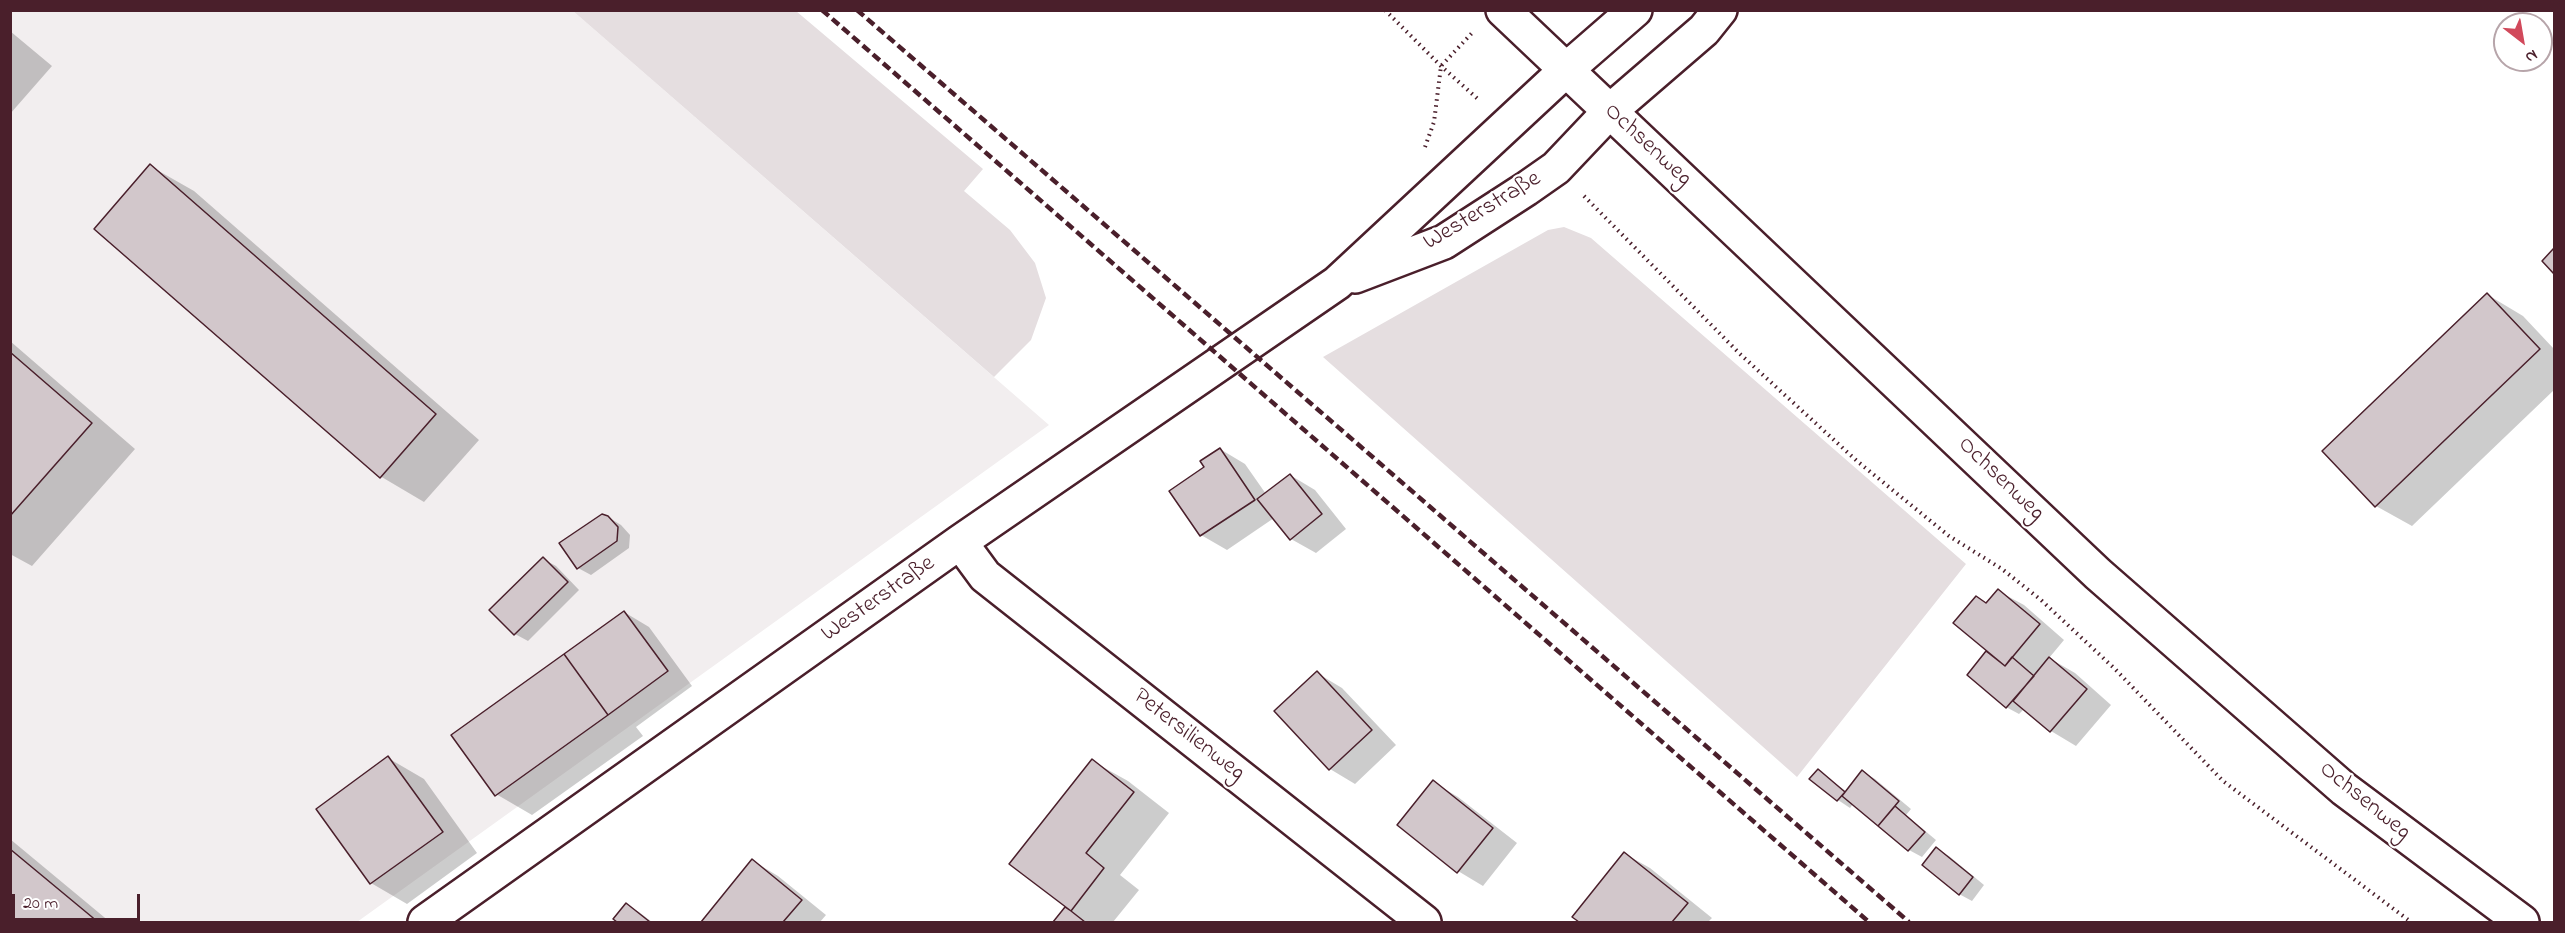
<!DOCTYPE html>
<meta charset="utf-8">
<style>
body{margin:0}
#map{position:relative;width:2565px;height:933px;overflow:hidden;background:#fff;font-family:"Indie Flower",sans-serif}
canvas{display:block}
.frame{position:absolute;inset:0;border:12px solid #4a1f2b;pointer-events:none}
.north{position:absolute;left:2493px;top:12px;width:60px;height:60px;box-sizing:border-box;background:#fff;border:2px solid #b7a5aa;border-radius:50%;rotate:149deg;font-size:16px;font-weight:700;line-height:24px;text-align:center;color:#4a1f2b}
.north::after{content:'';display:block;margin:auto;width:21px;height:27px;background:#d1495b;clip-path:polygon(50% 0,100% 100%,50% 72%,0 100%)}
.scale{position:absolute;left:12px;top:894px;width:128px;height:27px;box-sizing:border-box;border:3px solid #4a1f2b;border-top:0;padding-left:8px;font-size:18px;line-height:21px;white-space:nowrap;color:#4a1f2b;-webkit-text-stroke:4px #fff;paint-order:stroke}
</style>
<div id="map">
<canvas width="2565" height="933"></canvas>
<div class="frame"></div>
<div class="north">N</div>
<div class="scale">20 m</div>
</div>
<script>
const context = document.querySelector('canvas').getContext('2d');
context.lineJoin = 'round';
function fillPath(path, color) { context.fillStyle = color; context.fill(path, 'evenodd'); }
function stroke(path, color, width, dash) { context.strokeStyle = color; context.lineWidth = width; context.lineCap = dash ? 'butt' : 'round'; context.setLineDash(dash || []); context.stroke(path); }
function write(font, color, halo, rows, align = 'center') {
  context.font = font + ' "Indie Flower",sans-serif'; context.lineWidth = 4.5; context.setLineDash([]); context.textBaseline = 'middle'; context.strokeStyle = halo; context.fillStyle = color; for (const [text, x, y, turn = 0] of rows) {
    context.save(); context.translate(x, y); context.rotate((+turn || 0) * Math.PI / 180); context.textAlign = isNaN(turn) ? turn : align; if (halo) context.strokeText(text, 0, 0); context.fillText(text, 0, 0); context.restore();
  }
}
fillPath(new Path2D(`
 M10,11H573L1049,425L357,922H11Z`), '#f2eeef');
fillPath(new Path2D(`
 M573,11H796L983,169L964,191L1010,230L1035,263L1046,298L1031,340L994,377Z
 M1564,227L1591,238L1966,564L1797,777L1323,357L1548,230Z`), '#e5dee0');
fillPath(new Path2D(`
 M10,31L52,66L10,114Z
 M150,166L194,191L479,440L424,502L380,476Z
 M2488,295L2523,316L2554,349V390L2412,526L2376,506Z
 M10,341L135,449L32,566L10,554Z
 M1220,449L1245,464L1266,494L1290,475L1315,490L1346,529L1316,553L1291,539L1274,518L1227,550L1201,535L1171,491L1206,467Z
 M608,517L621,525L630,535L629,548L591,575L578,568Z
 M543,559L556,566L579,590L528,641L515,634Z
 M1998,591L2024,605L2064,640L2049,658L2075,673L2111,705L2076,746L2051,731L2024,709L2019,714L2006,707L1992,656L1987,604Z
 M624,612L649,627L692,686L636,727L643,736L532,815L496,794Z
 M1317,673L1342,688L1396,745L1355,784L1330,769L1276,711Z
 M388,758L424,779L477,853L407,904L371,883Z
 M1092,761L1128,781L1169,813L1120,875L1139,890L1113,922H1055L1068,907Z
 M1818,771L1847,792L1863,772L1875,779L1911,809L1906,815L1936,840L1922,857L1909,850L1853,804L1850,808L1838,800Z
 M1433,782L1458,797L1517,843L1483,886L1458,871Z
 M10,839L110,922H10Z
 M1937,849L1949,856L1984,885L1972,901L1959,894Z
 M1625,854L1650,868L1712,918L1708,922H1582L1574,917Z
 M753,861L778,876L826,915L820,922H703Z
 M627,905L639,912L652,922H619L615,919Z`), '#0003');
const building = new Path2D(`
 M150,164L436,414L380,478L94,229Z
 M2554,248V274L2542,261Z
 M2487,293L2540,349L2375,507L2322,451Z
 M10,352L92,423L10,516Z
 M1220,448L1255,500L1200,536L1169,491L1204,467L1200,461Z
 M1290,474L1322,514L1290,540L1257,499Z
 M602,514L608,516L618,527L617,541L577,569L559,543Z
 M543,557L568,582L514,635L489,610Z
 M1998,589L2040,624L2005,666L1953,623L1976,596L1986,603Z
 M624,611L668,671L608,715L564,654Z
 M1986,651L2005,666L2012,657L2034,676L2006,708L1967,675Z
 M564,654L608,715L495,796L451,735Z
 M2049,657L2087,689L2050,732L2013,701Z
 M1317,671L1372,730L1329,770L1274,711Z
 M388,756L443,832L370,884L316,809Z
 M1092,759L1134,792L1086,853L1104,868L1071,911L1009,864Z
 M1818,769L1845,792L1837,801L1809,779Z
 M1862,770L1899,801L1878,826L1842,796Z
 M1433,780L1493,828L1457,873L1397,825Z
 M1895,806L1925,832L1908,851L1878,826Z
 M1936,847L1973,877L1959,895L1922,865Z
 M10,849L98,922H10Z
 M1624,852L1688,903L1672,922H1579L1572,917Z
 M752,859L802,900L783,922H701Z
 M626,903L650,922H617L613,919Z
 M1065,907L1071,911L1085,922H1053Z`);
fillPath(building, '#d2c7cb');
stroke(building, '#4a1f2b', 1.5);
const street = new Path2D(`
 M1355,276L1444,242L1526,189L1556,168L1610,111
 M960,542L985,576L1424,922
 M425,922L960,542L1337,283L1566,70`);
const secondary = new Path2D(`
 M1503,10L2098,574L2344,789L2522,922
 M1566,70L1635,10
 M1610,111L1704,30L1720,10`);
stroke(street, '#4a1f2b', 38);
stroke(secondary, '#4a1f2b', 38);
stroke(new Path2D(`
 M1385,10L1441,66L1479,100
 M1425,147L1434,122L1441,66L1472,33
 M1584,196L1740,354L1857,461L1949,536L2002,569L2041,600L2115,669L2223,781L2411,922`), '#4a1f2b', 4, [1.5, 4.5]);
stroke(street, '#fff', 33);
stroke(secondary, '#fff', 33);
stroke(new Path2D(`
 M822,10L1869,922
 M857,10L1909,922`), '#4a1f2b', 4.5, [9, 4.5]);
write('24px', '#4a1f2b', '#fff', [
 ["Ochsenweg",1647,146,43],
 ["Westerstraße",1483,212,-31],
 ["Ochsenweg",2000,480,44],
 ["Westerstraße",879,600,-35],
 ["Petersilienweg",1188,736,38],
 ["Ochsenweg",2364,802,39]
]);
</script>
